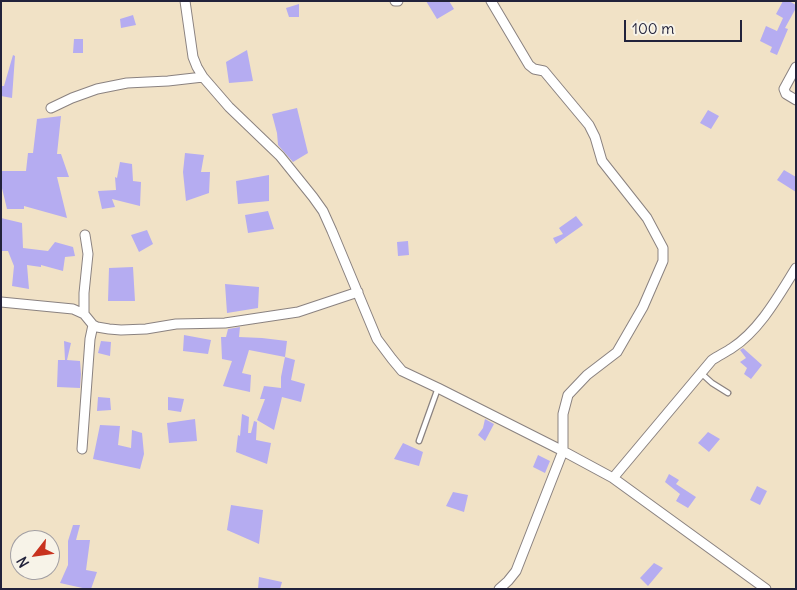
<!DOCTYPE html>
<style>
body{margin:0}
#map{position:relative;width:797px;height:590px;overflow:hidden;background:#f1e2c6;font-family:Delius,sans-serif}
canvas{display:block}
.frame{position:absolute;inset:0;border:2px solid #22223b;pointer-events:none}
.north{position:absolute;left:10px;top:530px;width:50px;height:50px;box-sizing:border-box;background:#f7f3e8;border:1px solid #a29fa3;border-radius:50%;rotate:240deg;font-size:14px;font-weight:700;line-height:20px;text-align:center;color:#22223b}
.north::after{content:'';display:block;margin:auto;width:18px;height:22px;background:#c8321e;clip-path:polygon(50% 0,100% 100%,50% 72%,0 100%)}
.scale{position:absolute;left:624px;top:20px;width:118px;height:22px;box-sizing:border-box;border:2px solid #22223b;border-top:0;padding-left:6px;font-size:15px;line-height:18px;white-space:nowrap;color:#22223b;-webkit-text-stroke:4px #f7f3e8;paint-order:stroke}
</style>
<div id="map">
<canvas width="797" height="590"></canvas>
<div class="frame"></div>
<div class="north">N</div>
<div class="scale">100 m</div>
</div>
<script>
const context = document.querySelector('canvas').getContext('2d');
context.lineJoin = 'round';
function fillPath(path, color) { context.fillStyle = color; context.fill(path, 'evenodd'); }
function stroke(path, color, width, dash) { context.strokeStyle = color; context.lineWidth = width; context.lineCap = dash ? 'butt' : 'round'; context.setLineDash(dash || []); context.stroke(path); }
fillPath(new Path2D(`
 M426,1H449L454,9L437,19Z
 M783,1H789L796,5V8L785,28L788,29L777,55L770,52L772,47L760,41L766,26L777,31L783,18L776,14Z
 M299,4V17H289L286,8Z
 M133,15L136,25L121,28L120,19Z
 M74,39H83V53H73Z
 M247,50L253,81L229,83L226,62Z
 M13,55L15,56L12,98L1,96V86H4Z
 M297,108L308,153L293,162L278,145L277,133L272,114Z
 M708,110L719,116L711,129L700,123Z
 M61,116L57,154H61L69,177H57L67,218L24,206V209H7L1,184V171H26L28,153H33L37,119Z
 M185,153L204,155L201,172H210L209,193L186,201L183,172Z
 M120,162L132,164L133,181L141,182L140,206L112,199L115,207L102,209L98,191L116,190L115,177L117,178Z
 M784,170L796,177V192L777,180Z
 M269,175V201L238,204L236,181Z
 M268,211L274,229L248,233L245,215Z
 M576,216L583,225L556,244L553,238L563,234L559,228Z
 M1,218L22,223L23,248L48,251L55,242L73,247L75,256L65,257L63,271L41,265V267L27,265L29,289L12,286L14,266L8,251H1Z
 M147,230L153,244L139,252L131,235Z
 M408,241L409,255L398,256L397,242Z
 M133,267L135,301H108L109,268Z
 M225,284L259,287L258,308L227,313Z
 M240,327L239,337L262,338L287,341L285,357L249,350L242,373L251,375L250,392L223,386L232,361L222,359L221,337H226L228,329Z
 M184,335L211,340L208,354L183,351Z
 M64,341L71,343L67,360L80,361L81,374L80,388L57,387L58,360H65Z
 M101,341L111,342L110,356L98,353Z
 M743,348L762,365L751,379L744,374L747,368L740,362L746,358L740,350Z
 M285,357L295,360L291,380L305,384L301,402L282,397L274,430L257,420L265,399H260L264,386L281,388V377Z
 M98,397L110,398L111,410L97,411Z
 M168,397L184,399L181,412L168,410Z
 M242,414L249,417L248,433H251L254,421L257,422L256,440L271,443L267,464L236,452L238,435L240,436Z
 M195,419L197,441L169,443L167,423Z
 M485,419L494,424L485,441L478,435L483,428Z
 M100,425L120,426L118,445L131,448L132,430L142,433L144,454L140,469L93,459Z
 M708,432L720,439L709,452L698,443Z
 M403,443L423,452L419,466L394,459Z
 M538,455L550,461L545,473L533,467Z
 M669,474L679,480L676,484L696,497L688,508L676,501L680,494L665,482Z
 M757,486L767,491L760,505L750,500Z
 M453,492L468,495L464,512L446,506Z
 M231,505L263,510L259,544L227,530Z
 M73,525H80L76,540H90L86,570L97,572L91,589H87L60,583L68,565V541Z
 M654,563L663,568L648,586L640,578Z
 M259,577L282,582L280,589H258Z`), '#b5acf1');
const lane = new Path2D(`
 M701,373L712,383L728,393
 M419,441L438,388`);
const street = new Path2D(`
 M185,1L193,57L197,67L203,77L229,107L280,156L313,197L323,211L332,231L377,339L392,359L402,371L438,388L563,451L613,478L766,589
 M395,1H398
 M491,1L529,65L534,69L544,71L589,125L595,137L602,161L647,218L663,248V261L643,307L617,352L587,375L568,395L563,414V451L516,571L508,581L499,589
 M796,67L784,89L786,94L796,100
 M51,108L72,98L97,89L127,83L168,81L203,77
 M1,302L73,309L84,314L93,325L97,327L109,329L121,330L146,329L176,324L225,323L298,312L358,292
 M84,314V293L88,254L85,235
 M82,449L90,339L93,325
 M613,478L712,360C718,356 726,352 732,348C760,330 779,295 796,268`);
stroke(lane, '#8a8280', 7);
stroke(street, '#8a8280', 11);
stroke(lane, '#fff', 4.5);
stroke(street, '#fff', 9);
</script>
